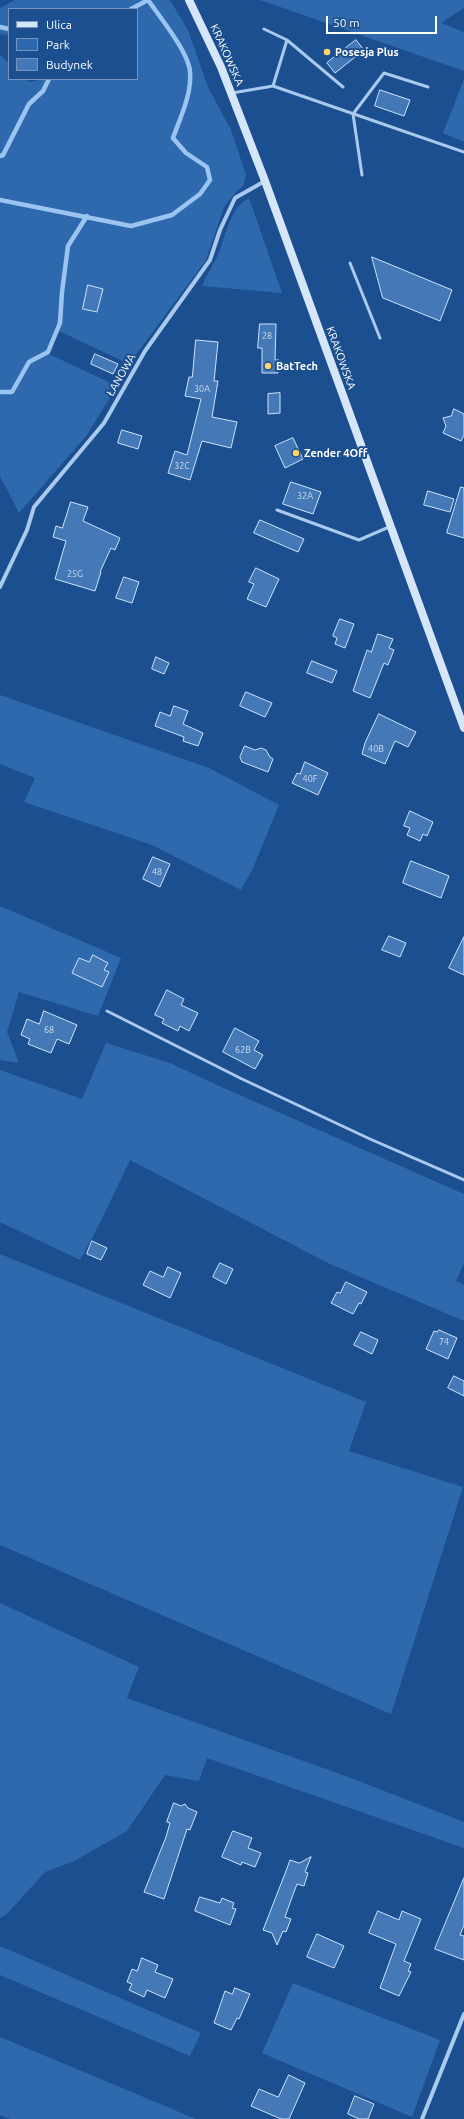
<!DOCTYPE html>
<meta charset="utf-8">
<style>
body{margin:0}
#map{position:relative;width:464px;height:2119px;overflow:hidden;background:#1b4f8f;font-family:Ubuntu,sans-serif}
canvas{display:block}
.legend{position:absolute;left:8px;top:8px;width:130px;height:72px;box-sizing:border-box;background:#1b4f8f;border:1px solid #7695bc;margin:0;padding:5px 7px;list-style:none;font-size:12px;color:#fff}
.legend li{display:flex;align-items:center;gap:8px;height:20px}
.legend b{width:20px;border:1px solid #7695bc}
.scale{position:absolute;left:326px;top:16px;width:111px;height:18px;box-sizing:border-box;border:2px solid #fff;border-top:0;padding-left:5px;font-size:12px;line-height:14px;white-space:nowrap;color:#fff;-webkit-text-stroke:3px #1b4f8f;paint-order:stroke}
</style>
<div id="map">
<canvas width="464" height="2119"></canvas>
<ul class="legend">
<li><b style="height:5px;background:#d6e6fa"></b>Ulica</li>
<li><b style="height:11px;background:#2e69ad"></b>Park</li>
<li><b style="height:11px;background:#4478b7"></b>Budynek</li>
</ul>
<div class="scale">50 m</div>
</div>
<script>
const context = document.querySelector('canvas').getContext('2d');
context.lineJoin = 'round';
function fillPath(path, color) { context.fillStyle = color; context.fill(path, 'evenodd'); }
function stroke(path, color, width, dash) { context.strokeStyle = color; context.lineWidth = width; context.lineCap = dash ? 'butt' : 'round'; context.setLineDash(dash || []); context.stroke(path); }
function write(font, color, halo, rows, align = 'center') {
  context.font = font + ' Ubuntu,sans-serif'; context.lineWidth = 4; context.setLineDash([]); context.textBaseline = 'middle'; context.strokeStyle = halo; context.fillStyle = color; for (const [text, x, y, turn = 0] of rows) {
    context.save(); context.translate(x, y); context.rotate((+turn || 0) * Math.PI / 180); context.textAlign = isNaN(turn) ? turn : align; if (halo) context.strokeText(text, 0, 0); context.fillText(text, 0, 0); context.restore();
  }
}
fillPath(new Path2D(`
 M15,0H170L188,30L208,87L231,130L246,175L243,186L235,193L224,207L206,260L129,364L59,331L49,354L117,386L87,435L19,513L0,476V55L9,63V79H25L29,82L44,79H137V9H9V35L0,34V8Z
 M260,0H464V8L441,23L464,32V71Z
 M464,79V142L443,133Z
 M249,198L282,293L202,286C207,275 213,265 218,255C226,236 229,208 249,198Z
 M0,695L209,768L279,805L253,868L241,890L152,845L24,802L35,778L0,764Z
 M0,906L121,958L98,1016L19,992L7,1032L19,1063L0,1060Z
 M106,1043L170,1063L217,1085L464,1194V1263L456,1281L464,1285V1321L330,1264L130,1160L100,1223L80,1260L0,1222V1070L82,1099Z
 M0,1254L366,1402L349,1451L463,1487L391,1714L0,1545Z
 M0,1603L139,1667L127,1698L351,1778L464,1822V1848L207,1758L199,1781L165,1775L127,1831L74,1861L45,1872L7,1914L0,1918Z
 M0,1946L201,2033L190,2056L0,1975Z
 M293,1983L440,2040L412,2117L262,2053Z
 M0,2037L196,2119H10L0,2115Z`), '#2e69ad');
stroke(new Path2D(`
 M131,9L148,0
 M0,27L9,29
 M0,156L3,155L29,104L43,91L49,79
 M0,200L131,226L172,215L200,194L210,180L207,167L186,153L173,138C180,118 192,94 190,72C189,53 160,17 148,0
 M0,392H12L29,362L48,352L60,323L62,292L68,246L87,216`), '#9cc4f0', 4.5);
const building = new Path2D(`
 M356,40L364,50L335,73L327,63Z
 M380,90L410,100L404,116L375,106Z
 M372,257L452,290L440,321L383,298Z
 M88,285L103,289L97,312L83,309Z
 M260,324H276L275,360H279L278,373H262V348H258Z
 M196,340L218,342L214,381H218L212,417L237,422L231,448L202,441L190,480L168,473L175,451L187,455L201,399L185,396L189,377H192Z
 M95,354L118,364L113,374L91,364Z
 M280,393V413L268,414V394Z
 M454,409L464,414V435L461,441L443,433L446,426L443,418L451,416Z
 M122,430L142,436L138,449L118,443Z
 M293,438L303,459L285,468L275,446Z
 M291,482L321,492L313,514L283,504Z
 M461,487L464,488V538L447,533Z
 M428,491L454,499L450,512L424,505Z
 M71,502L88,507L83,521L120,538L115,550L111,548L100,572H101L95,591L55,579L66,541L53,537L56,526L62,528Z
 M260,520L304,539L298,552L254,533Z
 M256,568L279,579L266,607L247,599L254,584L249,582Z
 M124,577L139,582L132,603L116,598Z
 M340,619L354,624L345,648L335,644L337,638L333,636Z
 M378,634L393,639L389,648L394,650L388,665L384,663L370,698L353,691L367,650L371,652Z
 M156,657L169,663L164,674L152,669Z
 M312,661L337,671L332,683L307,673Z
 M246,692L272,703L265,717L240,706Z
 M174,706L188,711L183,724L203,733L198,746L183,741L184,737L155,726L160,712L170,716Z
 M379,714L416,732L408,747L395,741L385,764L362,754L365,743Z
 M245,746L255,750L261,748L266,750L270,757L273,759L268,772L242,762L240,757Z
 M305,762L328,773L318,795L292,783L297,773L300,774Z
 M410,811L433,822L427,836L423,834L420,841L407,835L410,828L404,826Z
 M153,857L170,864L160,887L143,879Z
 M411,861L449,876L441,898L403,883Z
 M389,936L406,943L400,957L382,950Z
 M464,937V975L449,968Z
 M93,955L108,963L104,970L109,972L102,987L72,973L79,958L89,962Z
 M167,990L184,999L181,1005L198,1013L189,1031L180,1026L178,1031L162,1023L164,1019L155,1015Z
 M44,1011L77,1025L69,1044L57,1039L51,1053L28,1044L30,1039L21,1035L27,1019L39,1024Z
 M235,1028L259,1041L254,1050L263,1055L255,1069L223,1052Z
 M92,1241L107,1248L101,1260L87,1254Z
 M220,1263L233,1269L226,1284L213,1277Z
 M168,1267L181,1273L170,1298L143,1285L150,1271L163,1277Z
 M346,1282L367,1292L361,1304L359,1303L353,1314L331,1303L337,1292L340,1293Z
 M439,1330L457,1338L448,1359L426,1349L434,1331L437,1332Z
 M361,1332L378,1340L372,1354L354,1345Z
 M454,1376L464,1381V1396L448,1388Z
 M174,1803L181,1806L185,1804L188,1808L197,1812L190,1830L187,1829L164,1899L144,1892L166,1837L170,1823L167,1822Z
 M233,1831L252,1838L248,1848L261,1853L255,1867L242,1862L241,1865L222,1857Z
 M311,1857L305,1872L308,1873L304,1886L297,1884L291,1900L285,1917L291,1919L286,1932L283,1931L277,1945L272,1933L263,1930L286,1871L290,1860L299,1863Z
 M464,1878V1925L460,1935L464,1936V1960L435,1949Z
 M200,1897L220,1903L222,1898L234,1903L232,1908L236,1909L230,1925L195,1911Z
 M378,1911L399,1920L402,1911L421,1919L404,1961L411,1964L408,1971L411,1972L399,1996L380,1988L396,1944L369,1933Z
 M317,1934L344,1946L334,1968L307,1957Z
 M142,1958L158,1965L155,1972L173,1979L165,1998L147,1990L144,1997L129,1990L132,1984L127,1982L132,1969L137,1971Z
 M235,1988L250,1994L239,2019L237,2018L231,2030L214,2023L225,1991L232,1994Z
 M289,2075L305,2083L289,2119H281L251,2106L259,2089L278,2097Z
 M355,2096L374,2104L368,2119H359L348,2114Z`);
fillPath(building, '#4478b7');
stroke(building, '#cfe3fa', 1);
stroke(new Path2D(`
 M264,29L287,40L273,86
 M287,40L343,87
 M232,93L273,86L464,152
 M353,114L384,73L428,87
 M353,114L362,175
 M350,263L380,338
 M277,510L359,540L389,527
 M107,1011L242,1079L370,1139L464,1180`), '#a9c9ee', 3);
stroke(new Path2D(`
 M0,587L27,530L34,507L104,423L145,351L210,260L220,230L235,198L265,181
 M422,2119L464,2014`), '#a9c9ee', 4);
stroke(new Path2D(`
 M189,0L221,67L265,181L464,728`), '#d6e6fa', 8);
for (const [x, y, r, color] of [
 [327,52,4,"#ffd166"],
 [268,366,4,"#ffd166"],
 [296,453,4,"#ffd166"]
]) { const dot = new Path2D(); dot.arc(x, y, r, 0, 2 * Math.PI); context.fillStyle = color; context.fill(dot); stroke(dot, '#1b4f8f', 1.5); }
write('9px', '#d0dded', null, [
 ["28",267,336],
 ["30A",202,389],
 ["32C",182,466],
 ["32A",305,496],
 ["25G",75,574],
 ["40B",376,749],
 ["40F",310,779],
 ["48",157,872],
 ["68",49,1030],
 ["62B",243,1050],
 ["74",444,1342]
]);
write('bold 11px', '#fff', '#1b4f8f', [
 ["Posesja Plus",335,52],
 ["BatTech",276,366],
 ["Zender 4Off",304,453]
], 'left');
write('11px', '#fff', '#1b4f8f', [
 ["KRAKOWSKA",227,55,66],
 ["KRAKOWSKA",341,358,70],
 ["ŁANOWA",121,375,-60]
]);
</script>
